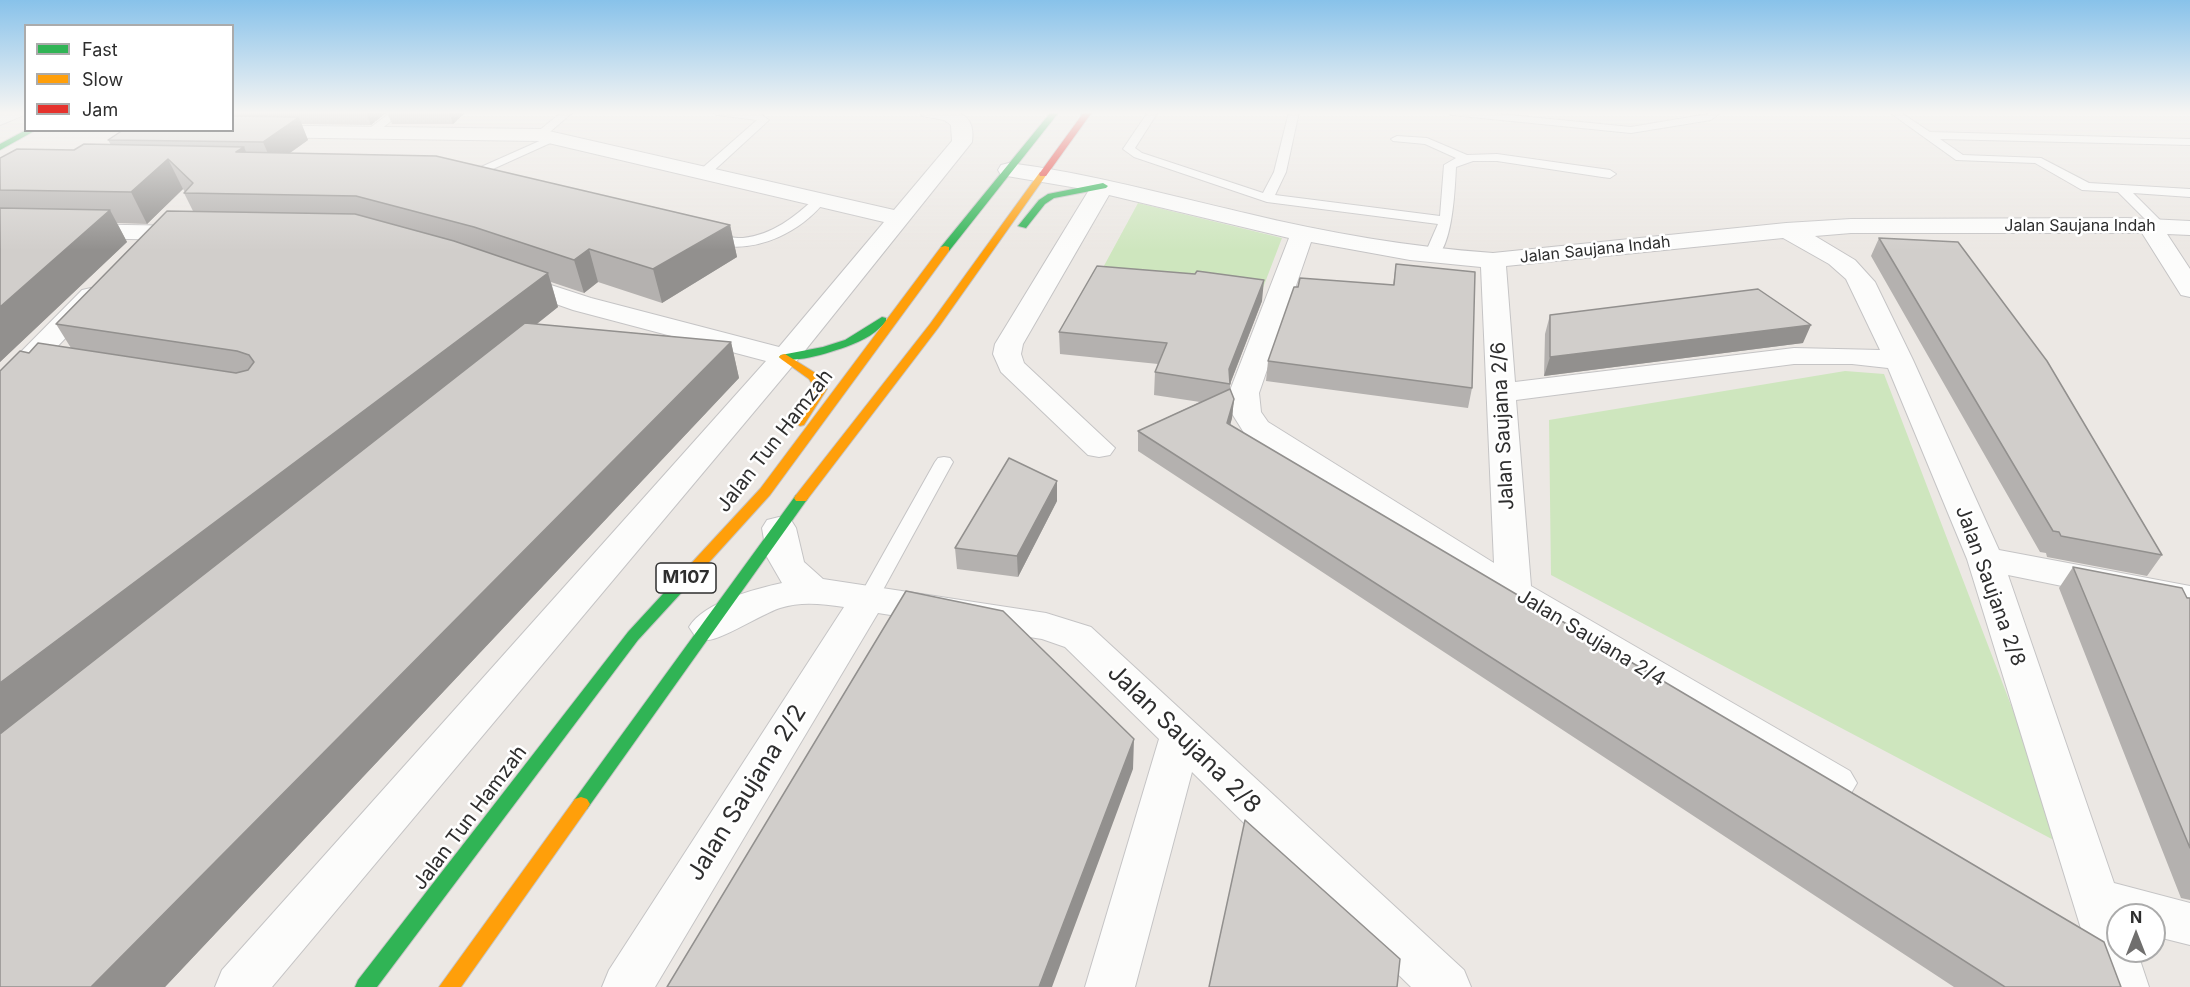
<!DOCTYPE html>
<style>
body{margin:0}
#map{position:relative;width:2190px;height:987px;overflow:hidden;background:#ece8e4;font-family:Inter,sans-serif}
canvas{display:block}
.legend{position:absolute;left:24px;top:24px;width:210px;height:108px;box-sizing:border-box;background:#fff;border:2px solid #ababab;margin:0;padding:8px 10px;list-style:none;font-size:18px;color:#2e2e2e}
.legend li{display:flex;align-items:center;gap:12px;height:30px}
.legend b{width:30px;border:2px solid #ababab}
.north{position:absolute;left:2106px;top:903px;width:60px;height:60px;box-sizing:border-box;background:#fff;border:2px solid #ababab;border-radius:50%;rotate:0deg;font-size:16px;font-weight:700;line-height:24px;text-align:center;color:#2e2e2e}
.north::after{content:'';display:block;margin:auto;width:21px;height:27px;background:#706f6e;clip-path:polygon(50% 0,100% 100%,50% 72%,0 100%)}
</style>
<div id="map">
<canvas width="2190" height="987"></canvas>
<ul class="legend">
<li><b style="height:8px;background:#30b455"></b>Fast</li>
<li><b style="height:8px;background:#ff9f0a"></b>Slow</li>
<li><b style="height:8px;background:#e5322d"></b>Jam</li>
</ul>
<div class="north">N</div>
</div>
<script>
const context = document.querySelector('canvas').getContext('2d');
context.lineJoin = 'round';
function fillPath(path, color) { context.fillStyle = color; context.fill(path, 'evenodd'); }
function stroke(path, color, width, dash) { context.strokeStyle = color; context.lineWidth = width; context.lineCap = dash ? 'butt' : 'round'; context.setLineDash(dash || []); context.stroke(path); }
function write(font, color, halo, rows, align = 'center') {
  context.font = font + ' Inter,sans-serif'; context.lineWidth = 5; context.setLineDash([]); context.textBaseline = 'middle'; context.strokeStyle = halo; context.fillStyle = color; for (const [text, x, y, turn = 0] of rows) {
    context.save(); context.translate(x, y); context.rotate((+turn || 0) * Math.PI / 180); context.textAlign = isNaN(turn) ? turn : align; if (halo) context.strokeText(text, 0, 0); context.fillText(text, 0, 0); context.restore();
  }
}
fillPath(new Path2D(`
 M1138,203L1282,238L1261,293L1099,275Z
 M1845,371L1884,374L2065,846L1551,575L1549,420Z`), '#cee6be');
const lane = new Path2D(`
 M391,112H402L374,135H366V131Z
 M562,112H573L544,137H536V133Z
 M712,112L759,113L769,120L708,176L704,177L698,173L700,170L757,120L717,115Z
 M1148,112H1158L1135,148L1142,153L1263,193L1274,172L1289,112H1299L1286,172L1275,195L1440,216L1444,165L1456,158L1425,144L1393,141L1391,139L1397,136L1427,138L1467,155L1497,154L1610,170L1616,174L1610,178L1602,177L1497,161H1473L1456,167C1455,186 1453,255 1431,260L1424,256L1438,224L1267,202L1134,157L1123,149Z
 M1446,112H1479L1631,127L1708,114L1710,112H1721L1711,120L1631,133L1451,115Z
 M1889,112H1900L1930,132L2190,139V145L1940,139L1963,155L2041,158L2089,183L2190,189V197L2133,193L2166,226L2160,230L2155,229L2118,192L2082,190L2035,163L1956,160Z
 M553,135L559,138L557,140L473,178H465L463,175Z
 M820,196L826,200C802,231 759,253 719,245C713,244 707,243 702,239C710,231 731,239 743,238C772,235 795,217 816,197Z
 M944,457L950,458L953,462L878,599L875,604L868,606L861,604L858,599L935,462L938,458Z`);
const street = new Path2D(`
 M0,112H25L22,116L0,125Z
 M919,112H957C971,117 974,128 972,142L795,363L272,987H215L222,970L766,361L573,310L502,285L498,280L502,275L511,272L520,275L591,298L779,347L884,222L540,141L179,136L172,134L169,130H232V125L540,129L894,210L952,141L951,125L944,120L922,116Z
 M1009,163C1089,173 1167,195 1245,213C1327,233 1409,247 1493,253L1786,223L1851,219L2127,218L2190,221V235L2167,234L2190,269V297L2181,295L2142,233H1851L1815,236L1855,260L1875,282L1913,360L1999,550L2190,586V612L2008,575L2114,883L2190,903V945L2154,936V915H2118V951H2137L2149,987H2099L1967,559L1888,368L1852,364H1794L1516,400L1531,586L1850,771L1857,783L1850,795L1835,800L1820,795L1500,601L1246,436L1231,412L1229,393L1289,238L1109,195L1023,344L1021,354L1024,363L1115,448L1110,455L1099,457L1088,455L1001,372L993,354L995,344L1089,190L1001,175L998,170L1001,165ZM1783,238L1829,264L1846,279L1880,350L1794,348L1515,382L1506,266ZM1311,242L1410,260L1481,267L1494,563L1268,422L1261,412L1259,393Z
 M0,223L190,226L198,228L202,233L198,238L190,240L0,237Z
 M91,288L100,290L104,296L100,302L10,396L0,399V373L82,290Z
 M779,517L791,520L796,528L804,562L823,579L1046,613L1091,627L1464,970L1471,987H1411L1192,772L1135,987H1085L1159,739L1065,647L1042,639L878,613L655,987H602L609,970L844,607C822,604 802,601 780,608C762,614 721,640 708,640C704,640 698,637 695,636L689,627C704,602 755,589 782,583L767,557L762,528L767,520Z`);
const fast = new Path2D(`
 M1051,112H1059L949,251H941V247Z
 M26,130H36L0,150V144Z
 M1103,183L1108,186L1106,188L1054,198L1045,204L1026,228L1018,226L1039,200L1048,194Z
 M882,317L886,318V322C879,329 872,335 864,339C850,347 791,367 779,357L781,355L823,347L845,340Z
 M801,494L808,498L806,501L587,809L581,811L575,809L572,804L575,799L796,495Z
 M678,582L683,583L685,587L683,591L638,640L377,987H355L358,980L628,632L673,583Z`);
const slow = new Path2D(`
 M1040,172L1047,174L938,328L806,501H796L794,498L796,495L930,324Z
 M945,246L949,247V251L770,495L683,591H673L671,587L673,583L760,489L941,247Z
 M785,354L817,374L827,389L804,425L800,426L794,422L815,389L809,379L781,359L779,357L781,355Z
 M581,797L587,799L590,804L587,809L461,987H439L575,799Z`);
const jam = new Path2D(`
 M1084,112H1092L1046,176H1040L1039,174Z`);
stroke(lane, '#c5c4c5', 2);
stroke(street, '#c5c4c5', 2);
stroke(fast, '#c5c4c5', 2);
stroke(slow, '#c5c4c5', 2);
stroke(jam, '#c5c4c5', 2);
fillPath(lane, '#fcfcfb');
fillPath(street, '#fcfcfb');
fillPath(fast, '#30b455');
fillPath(slow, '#ff9f0a');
fillPath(jam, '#e5322d');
fillPath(new Path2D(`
 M232,112H466L453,124H392L387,112L371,125L301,124L308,140L290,153L730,225L737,257L662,303L598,282L584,293L551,282L558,307L537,324L731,342L739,378L165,987L29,353L71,348L56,324L193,211L184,193L185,192L183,189L147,224L117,223L127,242L0,362V158L74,150L111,145L108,140L232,130Z
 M1879,238L2162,555L2147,576L2047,557L2046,553L2040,552L1871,256Z
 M1396,264L1472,388L1468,408L1266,381L1268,361L1298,287L1393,285Z
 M1262,301L1230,384V389L1234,399L1232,418L1230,426L2121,987H1954L1138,451V431L1200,402L1154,395L1155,372L1158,364L1060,354L1059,332Z
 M1550,315L1803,343L1544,376L1545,334Z
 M1057,501L1018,577L957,569L955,548Z
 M2073,567L2190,598V900L2181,898L2059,588Z`), '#b4b1af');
fillPath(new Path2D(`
 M366,112H387L371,125Z
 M449,112H466L453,124Z
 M299,117L308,140L273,165L263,142Z
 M244,147L257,177L236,152Z
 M168,159L183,189L147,224L131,192Z
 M110,210L127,242L0,362V307Z
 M730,225L737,257L662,303L653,269Z
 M589,249L598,282L584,293L574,260Z
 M548,273L558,307L0,748V683Z
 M1264,280L1262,301L1230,384L1229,369Z
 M1811,325L1803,343L1544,376L1550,357Z
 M731,342L739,378L165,987H91Z
 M1234,399L1232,418L1225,443L1227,423Z
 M1057,481V501L1018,577L1017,556Z
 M1134,739L1133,769L1052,987H1039Z`), '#92908e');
const building = new Path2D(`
 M232,116L299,117L263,142L108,140L123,130H232Z
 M84,144L244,147L236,152L436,156L730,225L653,269L589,249L574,260L474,227L356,196L184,193L193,183L168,159L131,192L0,190V158L17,149L74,150Z
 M0,208L110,210L0,307Z
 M167,211L355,214L454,241L548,273L0,683V371L20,351L29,353L38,343L236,373L248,370L254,362L249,355L237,351L56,324Z
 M1879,238L1958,242L2047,361L2162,555L2061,536L2059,532L2053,531Z
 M1396,264L1475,272L1472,388L1268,361L1294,287H1298L1300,278L1394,285Z
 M1097,266L1195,274L1197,271L1264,280L1229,369L1230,384L1155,372L1167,343L1059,332Z
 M1758,289L1811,325L1550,357V315Z
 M525,323L731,342L91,987H0V734Z
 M1230,389L1234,399L1227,423L2104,942L2121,987H2005L1138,431Z
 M1009,458L1057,481L1017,556L955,548Z
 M2073,567L2182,588L2187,598H2190V848Z
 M906,591L1003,611L1134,739L1039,987H667Z
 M1245,820L1400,959L1397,987H1209Z`);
fillPath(building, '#d1cecb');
stroke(building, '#92908e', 1.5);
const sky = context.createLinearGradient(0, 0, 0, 250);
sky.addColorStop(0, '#88c2ea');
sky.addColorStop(0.45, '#f6f5f3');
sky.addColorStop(1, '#f6f5f300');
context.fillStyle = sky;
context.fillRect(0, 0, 2190, 250);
write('16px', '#2e2e2e', '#fff', [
 ["Jalan Saujana Indah",2080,226],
 ["Jalan Saujana Indah",1595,250,-6]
]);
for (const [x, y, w] of [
 [686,578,60]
]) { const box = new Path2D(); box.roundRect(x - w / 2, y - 15, w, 30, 4.5); context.fillStyle = '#fff'; context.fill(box); stroke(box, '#2e2e2e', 1.5); }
write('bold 18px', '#2e2e2e', null, [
 ["M107",686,578]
]);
write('20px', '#2e2e2e', '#fff', [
 ["Jalan Saujana 2/6",1503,426,-93],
 ["Jalan Tun Hamzah",775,441,-52],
 ["Jalan Saujana 2/8",1990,586,70],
 ["Jalan Saujana 2/4",1591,638,31],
 ["Jalan Tun Hamzah",470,818,-53]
]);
write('24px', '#2e2e2e', '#fff', [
 ["Jalan Saujana 2/8",1184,739,44],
 ["Jalan Saujana 2/2",747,793,-58]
]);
</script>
